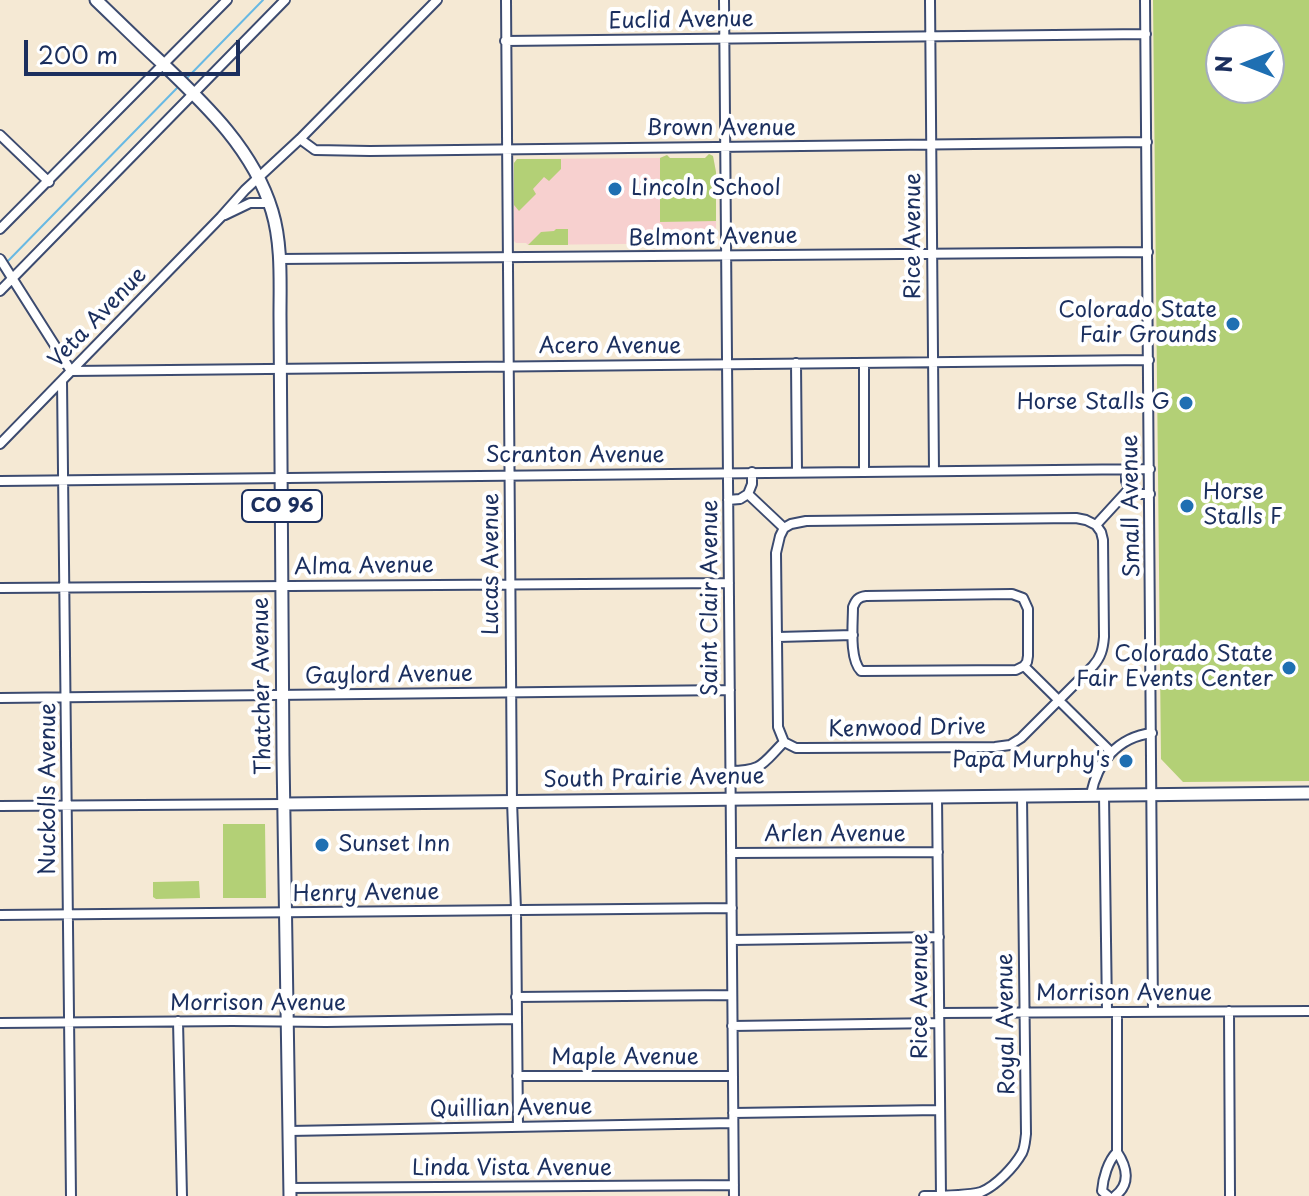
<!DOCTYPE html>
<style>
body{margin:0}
#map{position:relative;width:1309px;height:1196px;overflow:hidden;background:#f5e9d4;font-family:"Playpen Sans",sans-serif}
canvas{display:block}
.north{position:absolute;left:1205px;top:24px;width:80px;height:80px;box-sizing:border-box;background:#fff;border:2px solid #a4acbf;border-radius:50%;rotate:270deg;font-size:22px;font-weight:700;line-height:32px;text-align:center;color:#1b2f5e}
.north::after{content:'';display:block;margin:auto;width:28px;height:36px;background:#1f6fb2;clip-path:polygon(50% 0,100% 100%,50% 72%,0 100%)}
.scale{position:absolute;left:24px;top:40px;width:216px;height:36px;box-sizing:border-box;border:4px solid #1b2f5e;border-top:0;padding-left:10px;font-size:24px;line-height:28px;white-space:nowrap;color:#1b2f5e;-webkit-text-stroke:6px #fff;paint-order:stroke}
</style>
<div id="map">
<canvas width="1309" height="1196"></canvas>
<div class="north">N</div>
<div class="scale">200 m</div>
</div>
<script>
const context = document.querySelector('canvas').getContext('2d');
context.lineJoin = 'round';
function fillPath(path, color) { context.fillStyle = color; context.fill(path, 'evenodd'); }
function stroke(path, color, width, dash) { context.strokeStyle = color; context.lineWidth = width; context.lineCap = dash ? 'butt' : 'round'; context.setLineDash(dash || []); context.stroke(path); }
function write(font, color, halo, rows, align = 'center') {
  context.font = font + ' "Playpen Sans",sans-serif'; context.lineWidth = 8; context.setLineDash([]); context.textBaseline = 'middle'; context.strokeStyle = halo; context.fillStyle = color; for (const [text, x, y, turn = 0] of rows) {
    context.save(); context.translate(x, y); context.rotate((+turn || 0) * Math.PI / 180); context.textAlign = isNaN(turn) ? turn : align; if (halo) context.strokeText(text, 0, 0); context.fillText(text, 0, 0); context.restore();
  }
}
fillPath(new Path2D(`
 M709,154L713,156L716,172V227L714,243L528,245L526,243H516L514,241V163L517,159L659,158L667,155L670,158H705Z`), '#f7d0cf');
fillPath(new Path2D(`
 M1153,0H1309V781L1183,782L1161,759ZM1221,40H1269V88H1221Z
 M709,154L713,156L716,172V221L660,222V158L667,155L670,158H705Z
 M517,159H561V169L549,181L544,177L533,189L536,194L519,211L514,205V163Z
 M556,229H568V245H528L541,232L554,231Z
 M223,824H265L266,898H223Z
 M199,881L200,898L156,899L153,897V882Z`), '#b3d076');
stroke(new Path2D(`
 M185,80L263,0
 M6,263L178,87`), '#68b9e3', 2);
const minor = new Path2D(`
 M506,0L512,801L516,910L518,1127
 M724,0L734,1196
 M930,0L934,471
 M1145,0L1153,1012
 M505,41L1146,34
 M0,135L49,182
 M300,139L315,150L370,151L1147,142
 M225,215L250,203H269
 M0,229L227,0
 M0,259L71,371L1149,360
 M279,259L1148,252
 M0,291L285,0
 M796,363L797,472
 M864,363V472
 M62,381L71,1196
 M0,444L221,217L245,190L300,139L437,0
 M0,481L1150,469
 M1129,489L1137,494H1150
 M748,494L752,484V472
 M728,500L740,499L748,494L784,528L791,524L806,521L1076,518L1086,520L1096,525
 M784,528L780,536L776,553L778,727L784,742
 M0,588L729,583
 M778,637L853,635
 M1024,666L1016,670L861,671C849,659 853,624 853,607C856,600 858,597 866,596L1012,594L1023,598L1028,609V656L1027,662L1024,666L1111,752
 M0,698L730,690
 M730,771C763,771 762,764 784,742L796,748H803L995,747L1010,745L1021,738L1093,666C1101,657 1103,649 1104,637L1103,540L1101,532L1096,525L1129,489L1126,481V469
 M1091,795C1097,762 1118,737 1152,733
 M1104,795L1107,1012
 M937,796L941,1196
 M0,806L284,804
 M731,853L938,852
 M0,915L732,908
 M732,940L939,937
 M516,997L732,995
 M1229,1011L1230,1196
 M939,1013L1309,1011
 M178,1021L182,1196
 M0,1023L232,1021L326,1022L517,1019
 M732,1026L939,1023
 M517,1076H733
 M733,1113L940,1110
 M289,1131L733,1123
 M290,1188L734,1185
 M924,1196C941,1196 965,1196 981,1192C996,1186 1014,1167 1022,1153C1025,1147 1025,1141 1026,1134L1022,796
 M1108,1196L1102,1191C1103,1178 1108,1161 1117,1152
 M1115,1196C1131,1184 1127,1167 1117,1152V1012`);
const major = new Path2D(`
 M96,0C118,21 140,43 163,64C207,106 254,151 272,211C282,244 280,281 280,315L283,756L290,1196
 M284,804L1309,793`);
stroke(minor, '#3c4b70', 12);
stroke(major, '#3c4b70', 15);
stroke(minor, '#fff', 8);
stroke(major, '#fff', 11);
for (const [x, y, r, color] of [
 [615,189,8,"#1f6fb2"],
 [1233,324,8,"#1f6fb2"],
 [1186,403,8,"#1f6fb2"],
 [1187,506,8,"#1f6fb2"],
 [1289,668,8,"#1f6fb2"],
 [1126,761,8,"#1f6fb2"],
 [322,845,8,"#1f6fb2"]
]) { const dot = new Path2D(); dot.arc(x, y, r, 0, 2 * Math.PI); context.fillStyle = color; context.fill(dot); stroke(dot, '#fff', 3); }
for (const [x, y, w] of [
 [282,506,80]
]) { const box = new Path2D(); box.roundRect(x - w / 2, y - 16, w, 32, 6); context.fillStyle = '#fff'; context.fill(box); stroke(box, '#1b2f5e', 2); }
write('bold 20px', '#1b2f5e', null, [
 ["CO 96",282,506]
]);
write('22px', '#1b2f5e', '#fff', [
 ["Euclid Avenue",681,21,-1],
 ["Brown Avenue",721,129],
 ["Rice Avenue",914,236,-90],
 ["Belmont Avenue",713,238,-1],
 ["Veta Avenue",98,318,-46],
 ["Acero Avenue",610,347],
 ["Scranton Avenue",575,456],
 ["Small Avenue",1132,506,-91],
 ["Lucas Avenue",492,564,-90],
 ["Alma Avenue",364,567,-1],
 ["Saint Clair Avenue",711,598,-90],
 ["Gaylord Avenue",389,676,-1],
 ["Thatcher Avenue",263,686,-91],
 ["Kenwood Drive",907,729,-1],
 ["South Prairie Avenue",654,779,-1],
 ["Nuckolls Avenue",49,789,-90],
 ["Arlen Avenue",835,835],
 ["Henry Avenue",366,894,-1],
 ["Morrison Avenue",1124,994],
 ["Rice Avenue",921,996,-90],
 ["Morrison Avenue",258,1004],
 ["Royal Avenue",1007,1024,-91],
 ["Maple Avenue",625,1058],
 ["Quillian Avenue",511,1109,-1],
 ["Linda Vista Avenue",512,1169]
]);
write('22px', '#1b2f5e', '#fff', [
 ["Lincoln School",631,189,"left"],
 ["Colorado State",1217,311],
 ["Fair Grounds",1217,336],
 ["Horse Stalls G",1170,403],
 ["Horse",1203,493,"left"],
 ["Stalls F",1203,518,"left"],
 ["Colorado State",1273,655],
 ["Fair Events Center",1273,680],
 ["Papa Murphy's",1110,761],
 ["Sunset Inn",338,845,"left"]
], 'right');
</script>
